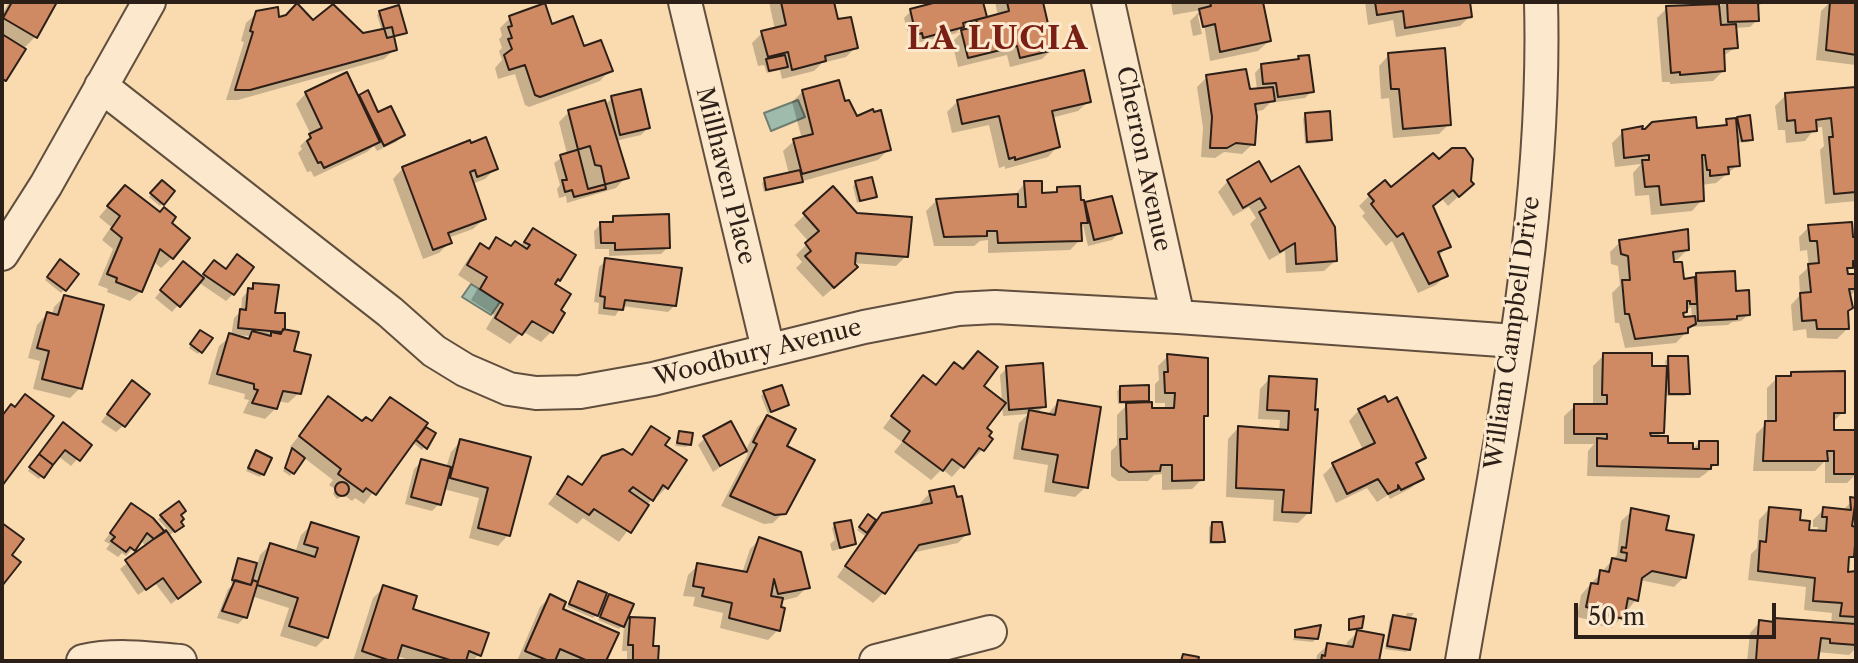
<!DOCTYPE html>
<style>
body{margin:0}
#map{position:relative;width:1858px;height:663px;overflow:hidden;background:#fadbb0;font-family:"Libre Caslon Text",serif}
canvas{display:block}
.frame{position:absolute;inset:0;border:4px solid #2c1f18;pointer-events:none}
.scale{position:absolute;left:1574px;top:603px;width:202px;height:36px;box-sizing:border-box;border:4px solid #2c1f18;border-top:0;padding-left:10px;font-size:24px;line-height:28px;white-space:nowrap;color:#2c1f18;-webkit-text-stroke:6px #fce8cc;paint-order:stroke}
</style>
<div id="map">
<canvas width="1858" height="663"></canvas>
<div class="frame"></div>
<div class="scale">50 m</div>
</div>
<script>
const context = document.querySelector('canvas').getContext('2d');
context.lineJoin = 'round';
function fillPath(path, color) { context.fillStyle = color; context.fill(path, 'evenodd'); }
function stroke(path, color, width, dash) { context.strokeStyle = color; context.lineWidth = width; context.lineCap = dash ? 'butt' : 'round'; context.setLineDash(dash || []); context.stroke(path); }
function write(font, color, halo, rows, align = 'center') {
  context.font = font + ' "Libre Caslon Text",serif'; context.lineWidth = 6; context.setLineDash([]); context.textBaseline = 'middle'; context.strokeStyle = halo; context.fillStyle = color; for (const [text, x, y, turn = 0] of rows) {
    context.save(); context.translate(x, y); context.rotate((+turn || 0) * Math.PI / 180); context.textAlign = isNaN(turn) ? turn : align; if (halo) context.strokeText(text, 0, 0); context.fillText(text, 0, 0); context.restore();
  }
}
const water = new Path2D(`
 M798,100L805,117L771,131L764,113Z
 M471,284L500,302L491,315L462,297Z`);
fillPath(water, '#9ebbab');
stroke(water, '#707d70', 2);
fillPath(new Path2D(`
 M9,2H55L36,36L23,49L2,83V15Z
 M769,2H832L837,22L856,47L846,57L822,63L814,71L782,79L780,70L767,73L764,65L758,66L752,43L762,33L775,30Z
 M950,2H981L984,16L979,21L998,16L995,2H1041L1052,49L1042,59L1010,67L1007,55L958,67L952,42L962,32L916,43L915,39L910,41L904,18L911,11ZM975,23L969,30L956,33L962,27Z
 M1171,2H1261L1269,41L1258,51L1210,61L1202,12L1198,16L1202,34L1193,36L1190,21L1201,10L1173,15Z
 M1365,2H1468L1470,16L1460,26L1396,37L1393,20L1368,25Z
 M1720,2H1766L1757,6V20L1750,27L1734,28L1736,47L1722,57L1723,71L1713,81L1670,84V82H1662L1657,18L1667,8L1721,6Z
 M1830,2H1856V65L1816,60L1821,11Z
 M380,12L404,32L392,38L395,49L384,59L238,100H226L244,42L241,41L246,23L257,13L277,19L313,23L362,35L382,31L377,15Z
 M510,18L583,48L610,70L600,81L529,107L525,105L515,74L498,79L495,68L502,60L499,51L502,48L499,39L502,36L500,28Z
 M1389,55L1449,124L1439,134L1393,138L1389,98L1381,99L1379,66Z
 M1299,58L1312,91L1305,98L1270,103L1263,110L1254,112L1253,144L1242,154L1224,152L1215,158L1201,157L1203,128L1197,87L1207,77L1248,91L1257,90L1255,73L1261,66L1296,62Z
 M1856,89V201L1825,204L1820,150L1824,146L1822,127L1815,128L1805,141L1786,143L1785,130H1778L1775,106L1786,95Z
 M803,91L843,103L856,119L889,149L878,160L764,192L762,183L765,180L789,174L783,151L794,141L802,139L792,102Z
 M306,93L358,99L360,96L377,115L403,135L396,142L377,151L374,146L367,152L314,177L311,171L307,172L298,153L302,149L300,146L311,135L296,104Z
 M612,98L648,128L641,135L615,141L626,177L616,188L567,203L566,196L559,198L557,189L560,185L554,163L567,154L559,122L569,112L605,105Z
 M958,101H1089L1078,111L1051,118L1058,146L1048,157L1005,169V166L999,168L989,125L952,133L947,112Z
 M1306,115L1330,139L1327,142L1305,144L1303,118Z
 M1738,119L1751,139L1748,142L1736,143L1738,165L1716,183L1701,185L1702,200L1692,211L1651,215L1649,195L1635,196L1633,173L1641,164L1615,167L1612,143L1623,132L1720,128L1727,121Z
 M469,146L496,168L485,179L472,184L484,219L473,229L448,238L450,242L439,253L423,259L393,179L403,168Z
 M1433,155L1461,194L1448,206L1442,199L1431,208L1448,246L1438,257L1446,275L1436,285L1418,293L1392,241L1386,246L1362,216L1365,213L1359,206L1370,195L1391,190Z
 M1228,181L1270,185L1335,261L1324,271L1286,273L1285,251L1269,260L1250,224L1256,218L1249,207L1233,216L1218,192Z
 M162,183L173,191L160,206L149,197Z
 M856,183L875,196L857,203L853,186Z
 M1025,183L1040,196L1052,195L1058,189L1083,207L1086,204L1119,233L1112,240L1088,246L1083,225L1079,229L1080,240L1070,250L988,253V240L980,241L974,246H934L926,211L936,201L1014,196Z
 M833,189L856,215L906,256L896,266L852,263L846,277L823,297L796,268L802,262L796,255L809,242L794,225Z
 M115,198L159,214L169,224L172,258L161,268L153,261L141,291L130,301L107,292L108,289L98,285L113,249L102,240L111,227L99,217Z
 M614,218L668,247L661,254L609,256V249H595L594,231L601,224H608Z
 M1809,227L1856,261L1846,272V277L1856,276V290L1849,297L1846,313L1847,329L1837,339L1807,338L1806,329L1793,331L1791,305L1800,295L1799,276L1809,267L1807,250L1800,251L1799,237Z
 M533,231L573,256L553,285L551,332L541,342L522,331L510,344L486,329L494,315L471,300L478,288L458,275L470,256L480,246L486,250L496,240L510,248L520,246Z
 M1620,242L1687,250L1677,260H1672L1682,281L1692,280L1697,275L1748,315L1741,321L1732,322L1728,325L1691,327L1676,343L1625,348L1619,323H1615L1612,293L1620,285L1618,266L1611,264L1610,252ZM1691,307L1692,318L1682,319V315Z
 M606,260L675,305L668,312L622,306L615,316L598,314L599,303L594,302L599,267Z
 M57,265L76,275L61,293L45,280Z
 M208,269L233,294L226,301L198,282L172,312L155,298L177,271L201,278Z
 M253,285L281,330L296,334L291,352L299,393L288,403L278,401L276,408L265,419L243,413L249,400L244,399L245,394L208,384L219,346L231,336L234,318L241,311L242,298ZM234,335L249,336L245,340Z
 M64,297L80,388L70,398L33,389L40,361L28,358L37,325L47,314L52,315L54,307Z
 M198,335L200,351L198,354L189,348Z
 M978,353L981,386L1002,402L1000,375L1007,368L1044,406L1036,414L1047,415L1058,402L1086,487L1075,497L1044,492L1048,465L1013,459L1019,423L1028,414L1003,416L1002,404L984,428L982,450L972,460L969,458L952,477L942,469L931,480L894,452L902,442L883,428L913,388L935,387L954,364L962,371Z
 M1604,355L1650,368H1666L1665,361L1668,358L1688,393L1685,396H1664L1662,432L1656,438L1666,445L1691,451L1699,443L1716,464L1705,474L1699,478L1587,476L1588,451L1594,444H1564V416L1575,406H1593V366Z
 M1168,356L1206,415L1202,420V479L1192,489L1162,490V474L1154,475L1148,481H1118L1111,476V451L1117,445V415L1128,404H1118L1117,391L1120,388L1147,400L1143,404L1150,410H1165V403H1155V384L1159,380L1158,366Z
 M1792,374L1843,412L1832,423V432H1856V474L1847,483H1825V461L1815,471H1753L1756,434L1767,423V388L1777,378H1788Z
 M1270,378L1315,381L1309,512L1298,523L1273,521L1274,500L1226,497L1228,439L1238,428L1279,431L1280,420L1258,419L1260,389Z
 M125,390L123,426L116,432L101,422Z
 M764,393L787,405L768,414L761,396Z
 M328,399L362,424L370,422L390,400L433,434L422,450L412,442L364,504L355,498L352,501L344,495L337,499L333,494L335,489L329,485L333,480L303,457L290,476L283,471L293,450L290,447Z
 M1359,410L1424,457L1416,466L1421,478L1411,488L1390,499L1388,495L1377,502L1367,488L1336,503L1323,475L1333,465L1363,450L1349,421Z
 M768,417L784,446V512L773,523L764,524L721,506L748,454L743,452L713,472L698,445L705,438L745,452L757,427Z
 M652,428L662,446L667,487L657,497L654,496L619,542L583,518L577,524L548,504L568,478L580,486L603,458L630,456Z
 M56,432L90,445L71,466L58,456L39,479L28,471Z
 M680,433L689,444L686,447L675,446Z
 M461,441L528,458L508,535L498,546L469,538L479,498L443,489L439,504L432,511L405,504L414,469L421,462L446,468L451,452Z
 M256,453L262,474L260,477L246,471Z
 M930,493L968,533L958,543L911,553L884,592L873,603L837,577L865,536L857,530L868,516L876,522L921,507L920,503Z
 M1853,500H1856V517L1852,521V556L1847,561L1845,577L1856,573V624L1854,626H1856V648L1849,655L1817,652L1816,661H1747L1750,633L1760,622L1772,623L1775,620L1831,624L1832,613L1804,610L1806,587L1748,580L1751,554L1757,548L1759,520L1769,509L1798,521L1807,532L1817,533L1818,527H1813V520L1824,509L1842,511Z
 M179,504L178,529L168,536L191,588L171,604L155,583L138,595L120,569L147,547L140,540L126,556L122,553L118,557L106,549L110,544L104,541L131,505L164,535L169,531L158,519Z
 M1632,511L1664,531L1684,577L1674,587L1640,580L1636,600L1612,628L1598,625L1599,622L1577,617L1581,595L1617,555L1621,521Z
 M1212,524L1223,542L1220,544H1209V527Z
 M311,525L356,538L326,637L316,647L280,636L289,608L251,596L245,617L238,624L217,618L228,589L234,584L231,583L239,560L257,565L260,555L270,545L295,553L301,535Z
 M835,525L854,543L851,546L832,551L830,544L835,540L832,528Z
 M760,539L807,587L797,597L781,601L778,630L768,640L720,628L723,613L693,606L695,597L683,596L688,575L698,565L742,573L750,549Z
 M579,583L600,606L610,596L622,626L619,629L598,620L602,609L593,618L567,607Z
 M383,588L411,610L479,654L473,661H412L397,656L395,661H353L373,598Z
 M550,597L560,610L604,661H517L540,607Z
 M1407,613H1414L1409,620V649L1406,652L1385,649L1390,620L1393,617L1404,619Z
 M631,619L651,648L656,661H627V651H622L624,626Z
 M1296,632L1316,638L1313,642L1293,640Z
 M1358,632L1377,661H1316L1317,655L1328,645L1346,648L1347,642Z`), '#0003');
const building = new Path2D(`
 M12,2H57L37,38L3,18Z
 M781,2H834L838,19L851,17L858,48L825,56L826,61L792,70L788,52L768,57L761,31L786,25Z
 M937,2H983L987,17L963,23L964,27L923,38L922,33L916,35L910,9Z
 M1007,2H1043L1054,50L1020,58L1017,46L968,58L961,30L978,26L976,20L1009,11Z
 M1210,2H1263L1271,41L1220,52L1215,24L1203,27L1199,9L1211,6Z
 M1375,2H1470L1472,17L1405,28L1403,11L1377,15Z
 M1727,2H1758L1759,21L1728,22Z
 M1830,2H1856V55L1826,50Z
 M297,3L313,20L333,4L363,33L392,27L397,50L250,90H235L253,32L250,31L256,11L278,7L279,17L286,15Z
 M545,3L552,24L573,16L584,46L601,40L613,71L540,97L535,95L525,65L509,70L504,55L512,49L508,39L512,38L508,27L512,26L509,16Z
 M1719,4L1721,25L1736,24L1738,48L1724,49L1725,71L1680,75V72L1671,73L1666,6Z
 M399,5L407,33L387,38L379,11Z
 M2,34L26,49L6,81L2,79Z
 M1445,48L1451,125L1403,129L1399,89H1391L1388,53Z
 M785,55L788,67L769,71L766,59Z
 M1309,55L1314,92L1278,97L1276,83L1263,84L1261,64L1299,59L1298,56Z
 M1246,69L1250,89L1273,87L1275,101L1255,104L1257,117L1255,145L1236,143L1227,148H1210L1212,117L1206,75Z
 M1084,70L1091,102L1052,111L1060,147L1015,160V157L1009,159L999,116L962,124L957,100Z
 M347,72L380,142L324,168L321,162L318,163L307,141L311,138L309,134L322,128L305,92Z
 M839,80L845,101L849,100L857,116L873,109L874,112L881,110L891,150L802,174L793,139L813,134L802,90Z
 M1856,87V192L1834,194L1829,137H1833L1831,118L1816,120L1817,131L1796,133L1795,120L1787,121L1785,93Z
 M641,89L650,128L620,135L611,96Z
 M368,90L378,112L391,106L405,135L384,146L359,95Z
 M605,100L629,178L588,189L568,110Z
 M1330,111L1332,140L1307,142L1305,113Z
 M1750,115L1753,140L1742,141L1737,117Z
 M1696,117L1697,128L1727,125L1726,119L1736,118L1740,166L1728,167L1729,174L1710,176V170H1707L1705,155H1702L1704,201L1661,205L1659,186L1645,187L1642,160H1649V155L1624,158L1622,130L1643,126L1642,129H1645L1652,122Z
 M486,137L498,169L477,177L475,170L470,172L486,219L448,233L452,243L433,250L402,167L470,140L471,143Z
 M590,146L595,165L601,166L606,189L574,197L572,190L565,192L562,180H567L560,155Z
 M1452,148H1465L1473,159L1471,181L1474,184L1459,197L1453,190L1433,206L1451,247L1438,252L1448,276L1429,284L1403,233L1397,237L1371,204L1374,201L1368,194L1385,180L1391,187L1433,153L1439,159Z
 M1259,161L1271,182L1299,166L1335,227L1337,261L1296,264L1295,243L1280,252L1259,212L1266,208L1260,198L1243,208L1227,180Z
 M800,170L803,182L766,190L764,178Z
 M872,177L877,197L860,201L855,181Z
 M162,180L175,191L164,205L150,193Z
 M1024,181H1042V193L1057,192V187L1080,186L1081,200H1084L1088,223H1081L1082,241L998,243L997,231H987V236L944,237L936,199L1018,194V207H1026Z
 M125,185L160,212L164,207L176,217L172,223L190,238L173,259L160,249L142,292L116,282L117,278L107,274L122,238L111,229L120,216L107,206Z
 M833,186L857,213L912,217L908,257L856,253L855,264L858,267L834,288L805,256L811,251L805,243L819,231L803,213Z
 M1112,196L1122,233L1094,240L1085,202Z
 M669,214L670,248L615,250V243H601L600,222H613V216Z
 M1852,222L1853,237H1856V261H1853V268H1847L1848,274H1856V289H1849L1853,308L1848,311L1849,329H1817L1816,320L1802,321L1800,293L1811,292L1808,264L1819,263L1817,241H1810L1808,225Z
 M533,228L576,255L560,281L558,279L555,284L571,294L561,310L565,313L553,333L532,321L522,335L495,318L503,304L480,289L487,277L467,265L480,243L489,249L496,237L511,246L515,241L527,249L530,245L524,242Z
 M1688,229L1689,250L1673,252L1674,262H1682L1684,279L1695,277L1697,304H1690V301H1687V312L1683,313L1684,317L1695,316L1696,324L1688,328V333L1635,339L1629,314H1625L1622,280H1630L1628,256L1621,254L1619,240Z
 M237,254L254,267L234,295L203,274L214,260L226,269Z
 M605,258L682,268L676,306L625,300L623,310L604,308L605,297L600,296Z
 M60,259L79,274L66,291L47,277Z
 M183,261L204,278L180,307L160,290Z
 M1735,271L1736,291L1749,290L1750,315L1737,316V319L1698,321L1696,273Z
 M253,283L279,285L275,313H285V329L281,332L238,328L240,309L246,310L248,288L253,289Z
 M64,295L104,305L82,389L42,379L49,351L37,348L47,312L58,315Z
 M283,329L299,332L294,351L311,355L301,394L283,391L277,409L252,403L258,390L254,389V384L217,374L229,333L249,339L252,331L271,336V332L281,334Z
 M200,330L213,338L202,353L190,344Z
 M978,351L998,367L984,386L1006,403L987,428L992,432L989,436L993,439L984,451L979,448L964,468L952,459L943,471L903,441L910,431L891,416L923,375L936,385L954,362L963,369Z
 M1603,353H1652V366H1667L1664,433H1650L1651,436H1668V443H1693V449H1699V441H1718V465H1711V469L1597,466V438L1607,439V434H1574V404H1607V395H1602Z
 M1167,354L1208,358V416H1204V480L1172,481V465H1161L1160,471L1129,472L1121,466L1120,439H1127L1126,403L1152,402V408H1174L1175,393H1165L1164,372H1168Z
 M1668,356H1688L1690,394H1669Z
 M1043,363L1046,407L1009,410L1006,366Z
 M1845,371V413H1834V430H1856V474H1834V451H1827L1828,461H1763L1765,421H1776V376H1791V372Z
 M1269,376L1317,379L1315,410L1318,409L1311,513L1282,512L1284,490L1236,488L1238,426L1288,430L1289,411L1267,410Z
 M132,380L150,394L125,427L107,414Z
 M782,385L789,405L771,412L763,391Z
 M1149,385V401L1120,402V386Z
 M25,394L54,416L2,486V416L11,404L15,407Z
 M328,396L362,421L366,417L372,421L390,397L428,423L376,495L366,488L363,492L338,474L341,469L299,436Z
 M1385,396L1388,402L1397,397L1426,458L1416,463L1424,479L1401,490L1398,485V489L1388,494L1378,479L1347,494L1332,463L1375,443L1358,409Z
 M1058,400L1101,407L1088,488L1053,482L1058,455L1022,449L1029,410L1055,415Z
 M767,415L796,429L787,446L815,460L786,514L775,515L730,496L757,444L753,442Z
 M731,421L747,451L720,466L703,436Z
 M63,422L92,445L80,461L65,450L53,465L39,454Z
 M651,426L670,438L665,445L687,460L668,489L663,485L653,501L633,487L629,491L649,505L631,533L594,509L589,515L557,494L568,476L582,485L602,456L623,449L632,455Z
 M426,427L436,433L427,449L416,440Z
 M679,431L693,433L691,445L677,443Z
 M460,439L531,457L510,536L478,528L488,488L450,478Z
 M292,448L305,458L294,474L285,468Z
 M256,450L272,458L264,475L248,468Z
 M39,454L53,465L44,478L29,467Z
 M421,459L451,467L441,505L411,497Z
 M335 489a7 7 0 1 1 14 0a7 7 0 1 1-14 0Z
 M954,486L957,497L962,496L970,534L919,545L885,594L845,566L882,513L932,503L929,491Z
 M1850,497L1856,498L1852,526L1856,527V533L1854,557H1849L1848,572L1856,571V617L1840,616L1842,603L1813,601L1815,578L1758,571L1760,541L1766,542L1769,507L1801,510L1800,520L1810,521L1809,530L1826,531L1827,517H1822L1823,507L1851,510Z
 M179,501L186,511L181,515L184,519L181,522L184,526L175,532L160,515Z
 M131,503L153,518L165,532L154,539L147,533L135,551L130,547L126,552L111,541L115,537L110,533Z
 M1631,508L1669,516L1666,530L1694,535L1686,578L1652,571L1642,578L1638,601L1628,598L1624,619L1607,615L1608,612L1586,607L1591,583L1598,584L1600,570L1609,572L1612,558L1626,561L1627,553L1621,552L1622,547L1626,548Z
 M868,514L876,520L867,533L859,527Z
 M851,520L856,544L840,548L834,523Z
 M311,522L359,537L328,638L289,626L298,598L257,585L270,543L315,557L318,548L304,544Z
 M1212,522H1222L1225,542H1211Z
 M2,523L24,539L12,555L21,562L2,586Z
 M166,530L201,582L178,599L163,578L146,590L125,560Z
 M759,537L801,552L810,588L778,594L774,579L771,596L783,598L781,607L785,608L780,631L729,618L732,603L702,596L704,588L693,586L697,563L747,572Z
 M238,558L257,563L251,585L232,580Z
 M235,580L251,585L253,580L258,582L247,618L222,611Z
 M578,581L607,593L598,616L569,604Z
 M383,585L417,596L413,609L489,633L481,656L469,651L466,661H453L402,645L397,661H391L362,651Z
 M550,594L566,602L563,609L619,633L606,661H588L560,649L555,661H549L525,651Z
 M609,594L634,604L624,627L600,617Z
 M1393,615L1416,619L1410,650L1387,646Z
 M1364,616L1362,628L1349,630V619Z
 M630,617L655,618L653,646H659L658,661H633V645H628Z
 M1775,618L1856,624V645L1830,643V639L1821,638L1818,661L1756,660L1759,620L1774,622Z
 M1321,625L1318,639L1295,637V630Z
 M1357,630L1384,635L1379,661H1321L1322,655L1325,656L1327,643L1353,647Z
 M1183,654L1199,657L1198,661H1181Z`);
fillPath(building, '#cf8a64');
stroke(building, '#2c1f18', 2);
const minor = new Path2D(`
 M685,2L768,349
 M1108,2L1178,317
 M101,86L390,312L434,351L465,370L509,389L536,393L580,392L653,379L864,327L958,309L995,307L1178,317L1515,341
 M2,254L46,185L149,2
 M83,661C114,654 148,658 180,661
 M876,661L990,632
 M1462,661C1499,446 1547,221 1541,2`);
stroke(minor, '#604e3e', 36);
stroke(minor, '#fce8cc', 32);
write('24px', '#2c1f18', '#fce8cc', [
 ["Cherron Avenue",1143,159,78],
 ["Millhaven Place",725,176,76],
 ["William Campbell Drive",1513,333,-82],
 ["Woodbury Avenue",758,353,-14]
]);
context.letterSpacing = '2px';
write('bold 32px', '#7a1f14', '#fce8cc', [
 ["LA LUCIA",998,40]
]);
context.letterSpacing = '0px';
</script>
